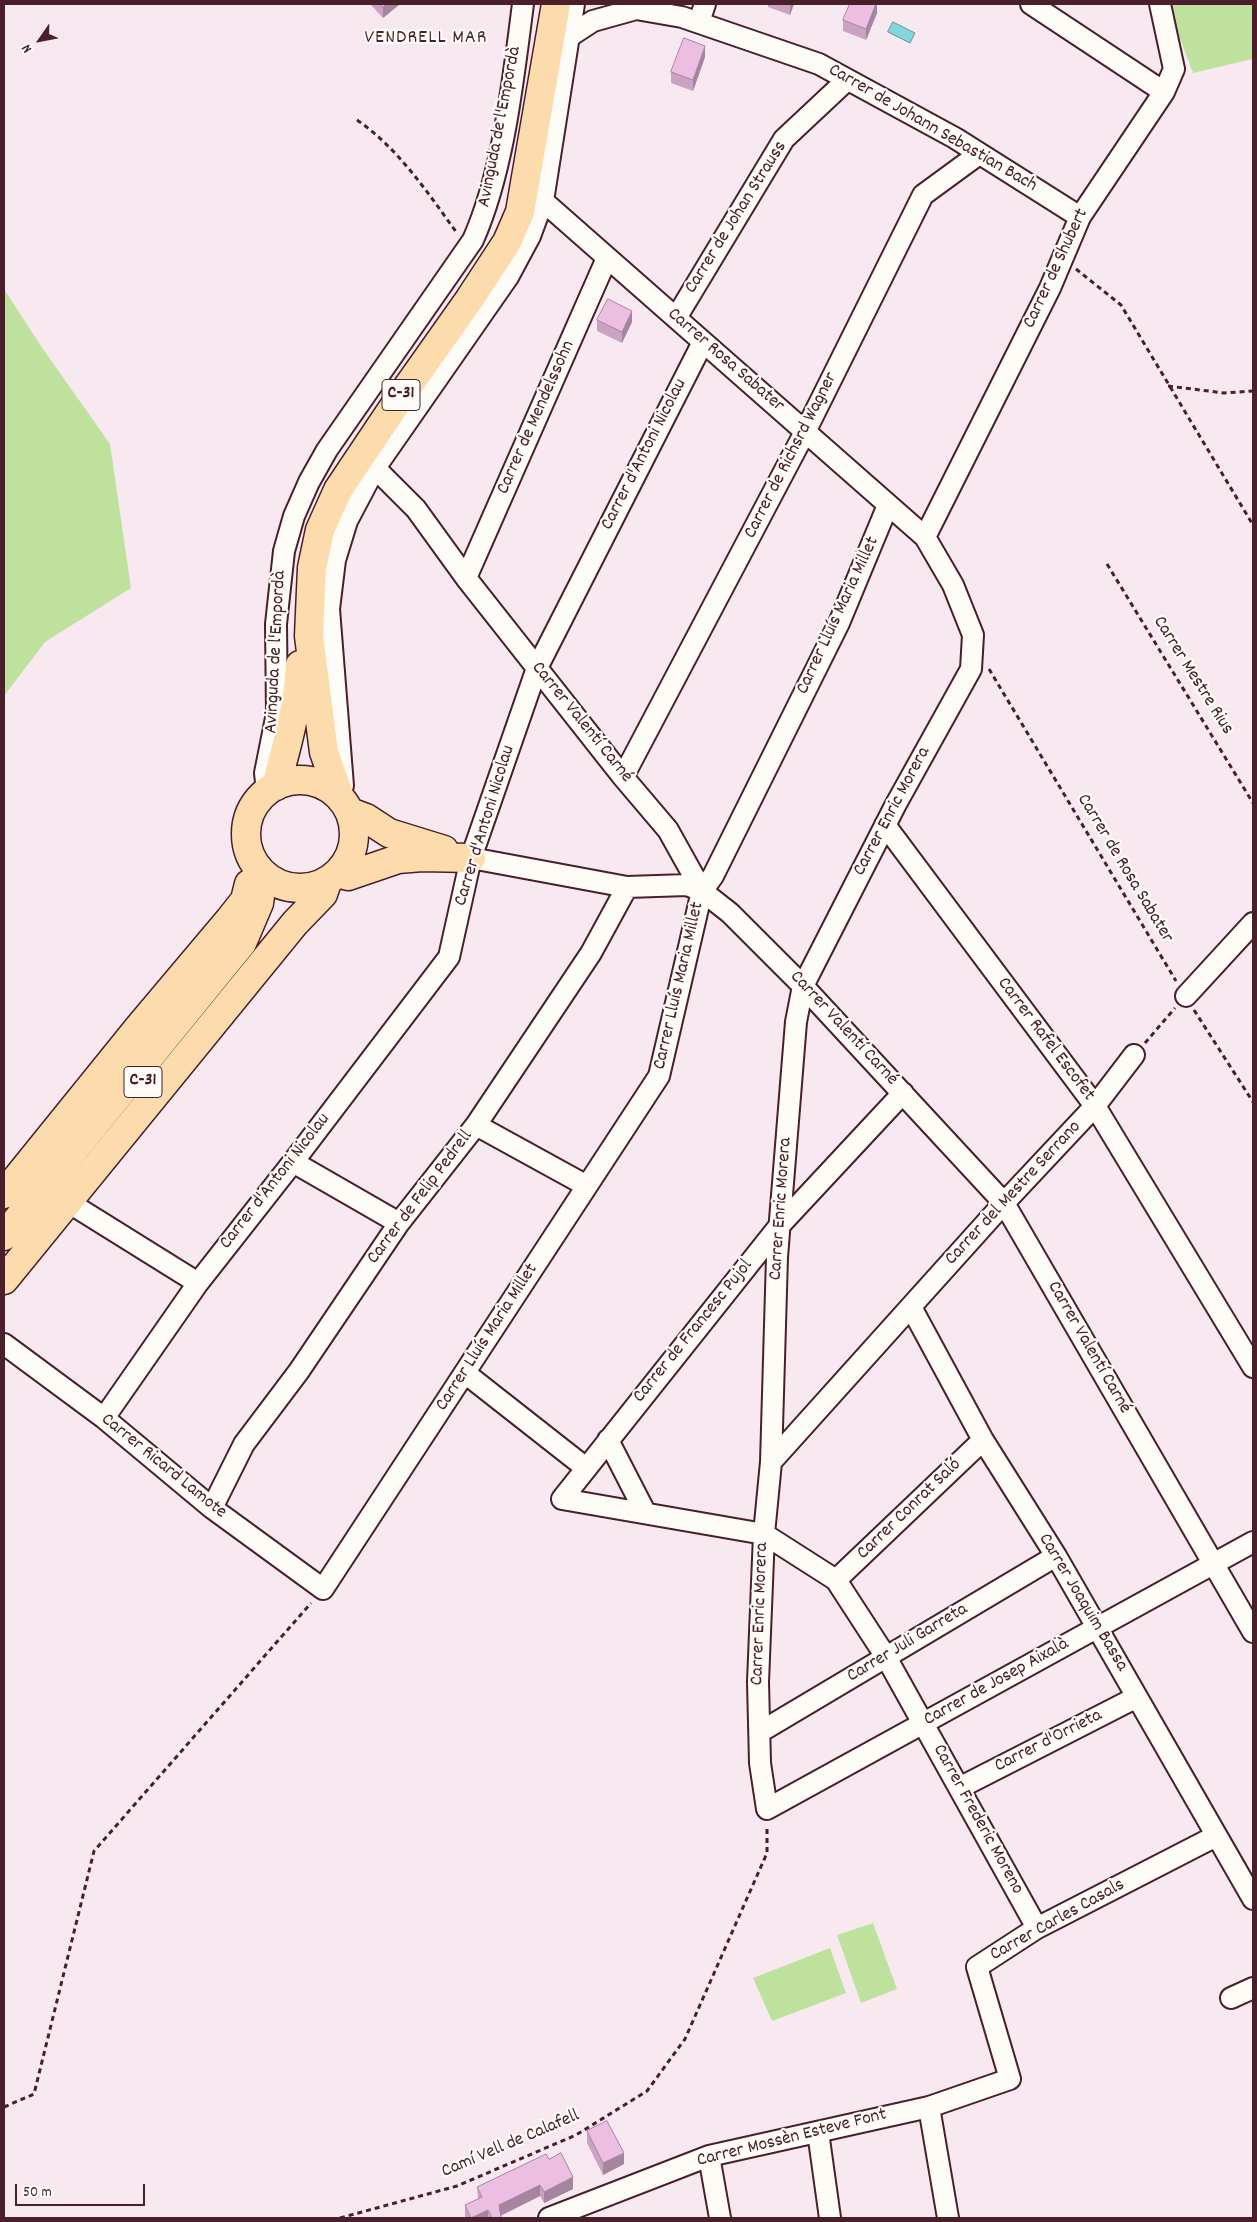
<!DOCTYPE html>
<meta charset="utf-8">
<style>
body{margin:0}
#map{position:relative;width:1257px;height:2222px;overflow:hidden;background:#f8e9f1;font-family:Dekko,sans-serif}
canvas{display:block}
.frame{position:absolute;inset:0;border:5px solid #4a1f2b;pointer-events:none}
.north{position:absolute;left:15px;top:15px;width:50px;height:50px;-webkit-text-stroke:4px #fdfcf7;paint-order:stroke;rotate:237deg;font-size:14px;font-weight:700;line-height:20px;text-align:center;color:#4a1f2b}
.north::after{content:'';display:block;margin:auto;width:18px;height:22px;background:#4a1f2b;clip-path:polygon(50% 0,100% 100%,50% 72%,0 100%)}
.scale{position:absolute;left:15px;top:2184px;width:130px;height:22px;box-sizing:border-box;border:2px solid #4a1f2b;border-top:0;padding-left:6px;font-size:15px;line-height:18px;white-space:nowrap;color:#4a1f2b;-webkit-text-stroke:4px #fdfcf7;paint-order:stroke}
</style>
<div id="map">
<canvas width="1257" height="2222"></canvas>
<div class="frame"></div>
<div class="north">N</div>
<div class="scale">50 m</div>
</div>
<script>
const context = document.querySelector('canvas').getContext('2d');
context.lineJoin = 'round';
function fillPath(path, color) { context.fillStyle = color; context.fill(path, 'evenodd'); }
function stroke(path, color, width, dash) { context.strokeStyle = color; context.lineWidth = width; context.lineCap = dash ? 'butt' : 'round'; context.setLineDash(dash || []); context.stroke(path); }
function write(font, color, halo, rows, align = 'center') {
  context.font = font + ' Dekko,sans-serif'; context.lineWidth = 4.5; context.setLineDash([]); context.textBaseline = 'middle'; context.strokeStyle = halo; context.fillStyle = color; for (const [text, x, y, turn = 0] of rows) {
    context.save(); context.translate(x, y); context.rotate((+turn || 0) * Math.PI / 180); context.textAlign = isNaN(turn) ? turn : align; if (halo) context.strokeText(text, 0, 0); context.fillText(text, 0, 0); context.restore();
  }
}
fillPath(new Path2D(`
 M1167,4H1253V59L1193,73Z
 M4,289L43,349L110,444L131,588L45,642L4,696Z
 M873,1923L897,1989L861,2003L837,1935Z
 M830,1948L846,1993L772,2021L753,1978Z`), '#bee29d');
const water = new Path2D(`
 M893,22L915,33L910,43L888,32Z`);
fillPath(water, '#84d6dd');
stroke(water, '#6d8d96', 1);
const minor = new Path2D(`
 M624,4L636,9L682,17L819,64L955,138L1080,217
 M1031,4L1164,92
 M699,22L705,4
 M570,36L593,21L636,9
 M543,201L925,537L953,585L973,635L971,669L896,804L803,986L796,1022L777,1257L771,1462L764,1534L758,1682L760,1763L767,1809L1253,1542
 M676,318L784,139L847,80
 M375,468L416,509L466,578L623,777L668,830L702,891L730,913L803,986L1004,1203L1253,1632
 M925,537L1050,288L1080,217L1164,92L1174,69L1160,4
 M466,578L607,258
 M623,777L805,432L923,195L979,154
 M343,786L329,609L335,560L347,521L375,468L508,277L530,236L543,201L574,4
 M267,791L265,773L277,713L276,624L284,551L294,516L309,482L327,450L473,240C504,170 513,80 523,4
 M885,825L1095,1106L1253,1367
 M471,858L627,887L687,885L702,891
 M1186,996L1253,923
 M903,1093L780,1225L562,1499L764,1534L836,1580L886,1657L1037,1928
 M476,1125L587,1186
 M293,1162L399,1223
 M68,1202L198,1283
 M911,1307L983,1440L1056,1556L1253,1899
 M4,1344L104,1418L212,1508L323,1589L659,1076L702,891L713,876L839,623L888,505
 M465,1373L586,1468
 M104,1418L198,1283L293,1162L449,957L471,858L537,668L703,342
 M608,1440L645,1512
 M771,1462L1004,1203L1095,1106L1134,1055
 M212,1508L244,1444L299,1371L399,1223L476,1125L591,953L627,887
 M836,1580L983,1440
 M760,1732L1056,1556
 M961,1787L1137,1697
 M1231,1998L1253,1988
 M929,2107L948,2218
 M818,2132L830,2218
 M709,2156L720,2218
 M549,2218L709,2156L929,2107L1010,2079L977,1967L1037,1928L1216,1836`);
const primary = new Path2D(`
 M246 834a54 54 0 1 1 108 0a54 54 0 1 1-108 0Z
 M276,786C287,745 298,707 300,665
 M340,798L324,752L309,636L312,568L320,530L338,490L399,399L469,300L507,242L520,212L556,4
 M350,812L366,818L389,833L444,850
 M339,873L348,876L398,859L422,857L471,858
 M4,1194L139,1027L230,919L245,900L249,884
 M4,1236L242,943L259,903L263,874
 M4,1280L295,923L323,894L327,882`);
stroke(minor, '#4a1f2b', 24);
stroke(primary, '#4a1f2b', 31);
stroke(new Path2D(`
 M357,120C399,149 427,192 457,233
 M1076,269L1121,305L1253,525
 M1168,386L1224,393L1253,391
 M1107,564L1253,803
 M989,669L1176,981
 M1194,1010L1253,1102
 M1145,1043L1175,1008
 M4,2107L34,2094L94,1851L311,1603
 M340,2218L457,2186L576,2135L647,2091L685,2039L767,1853V1825`), '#4a1f2b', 3, [5, 4]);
stroke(minor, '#fdfcf7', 20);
stroke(primary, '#fcdcac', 28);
fillPath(new Path2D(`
 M370,4H400L383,18Z
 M768,4H794L790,15L768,7Z
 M877,4V13L866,40L843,31V20Z
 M705,57L693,91L671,83V72Z
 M597,320L632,322L622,343L597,331Z
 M587,2131L624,2164L603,2175L587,2143Z
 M549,2159L573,2189L544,2203L540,2196L501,2216V2218H466L465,2217V2205L478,2199L477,2187Z`), '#cba3c2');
fillPath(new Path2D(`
 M387,4H400L383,18V7Z
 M790,4H794L790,15Z
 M876,4H877V13L866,40V29Z
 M705,46V57L693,91V80Z
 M632,311V322L622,343V332Z
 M624,2153V2164L603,2175V2163Z
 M573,2177V2189L544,2203V2192Z
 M540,2185V2196L499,2216V2205Z
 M488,2210V2218H471Z`), '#a5859e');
const building = new Path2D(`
 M380,4H387L383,7Z
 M850,4H876L866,29L843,20Z
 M684,38L705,46L693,80L671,72Z
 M608,299L632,311L622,332L597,320Z
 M607,2121L624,2153L603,2163L587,2131Z
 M561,2153L573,2177L544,2192L540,2185L499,2205L501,2218H492L488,2210L471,2218L465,2205L482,2197L477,2187L546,2154L549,2159Z`);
fillPath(building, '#ecbee2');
stroke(building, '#a5859e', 1);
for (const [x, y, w] of [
 [401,395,38],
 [143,1082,38]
]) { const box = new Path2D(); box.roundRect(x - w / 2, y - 15.5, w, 31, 4); context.fillStyle = '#fdfcf7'; context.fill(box); stroke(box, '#4a1f2b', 1); }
write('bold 18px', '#4a1f2b', null, [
 ["C-31",401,395],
 ["C-31",143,1082]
]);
write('19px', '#4a1f2b', '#fdfcf7', [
 ["Avinguda de l'Empordà",501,127,-79],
 ["Carrer de Johann Sebastian Bach",932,129,30],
 ["Carrer de Johan Strauss",737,218,-58],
 ["Carrer de Shubert",1057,269,-65],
 ["Carrer Rosa Sabater",725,361,41],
 ["Carrer de Mendelssohn",537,418,-66],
 ["Carrer d'Antoni Nicolau",645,455,-63],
 ["Carrer de Richsrd Wagner",792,456,-63],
 ["Carrer Lluís Maria Millet",839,616,-65],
 ["Avinguda de l'Empordà",277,652,-87],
 ["Carrer Mestre Rius",1192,676,58],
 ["Carrer Valentí Carné",581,723,51],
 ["Carrer Enric Morera",893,812,-62],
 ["Carrer d'Antoni Nicolau",486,826,-73],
 ["Carrer de Rosa Sabater",1124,869,59],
 ["Carrer Lluís Maria Millet",680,986,-77],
 ["Carrer Valentí Carné",843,1029,47],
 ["Carrer Rafel Escofet",1045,1040,53],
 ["Carrer d'Antoni Nicolau",276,1182,-52],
 ["Carrer del Mestre Serrano",1014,1194,-47],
 ["Carrer de Felip Pedrell",421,1198,-53],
 ["Carrer Enric Morera",782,1209,-86],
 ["Carrer de Francesc Pujol",694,1332,-51],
 ["Carrer Lluís Maria Millet",488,1338,-57],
 ["Carrer Valentí Carné",1088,1348,60],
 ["Carrer Ricard Lamote",163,1467,39],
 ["Carrer Conrat Saló",910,1510,-44],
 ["Carrer Joaquim Bassa",1082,1603,59],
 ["Carrer Enric Morera",761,1614,-88],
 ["Carrer Juli Garreta",908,1644,-31],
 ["Carrer de Josep Aixalà",997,1683,-29],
 ["Carrer d'Orrieta",1049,1742,-27],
 ["Carrer Frederic Moreno",977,1820,61],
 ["Carrer Carles Casals",1058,1921,-29],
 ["Carrer Mossèn Esteve Font",792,2139,-14],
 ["Camí Vell de Calafell",511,2145,-23]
]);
context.letterSpacing = '1px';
write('20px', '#4a1f2b', '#fdfcf7', [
 ["VENDRELL MAR",426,39]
]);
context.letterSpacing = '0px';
</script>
